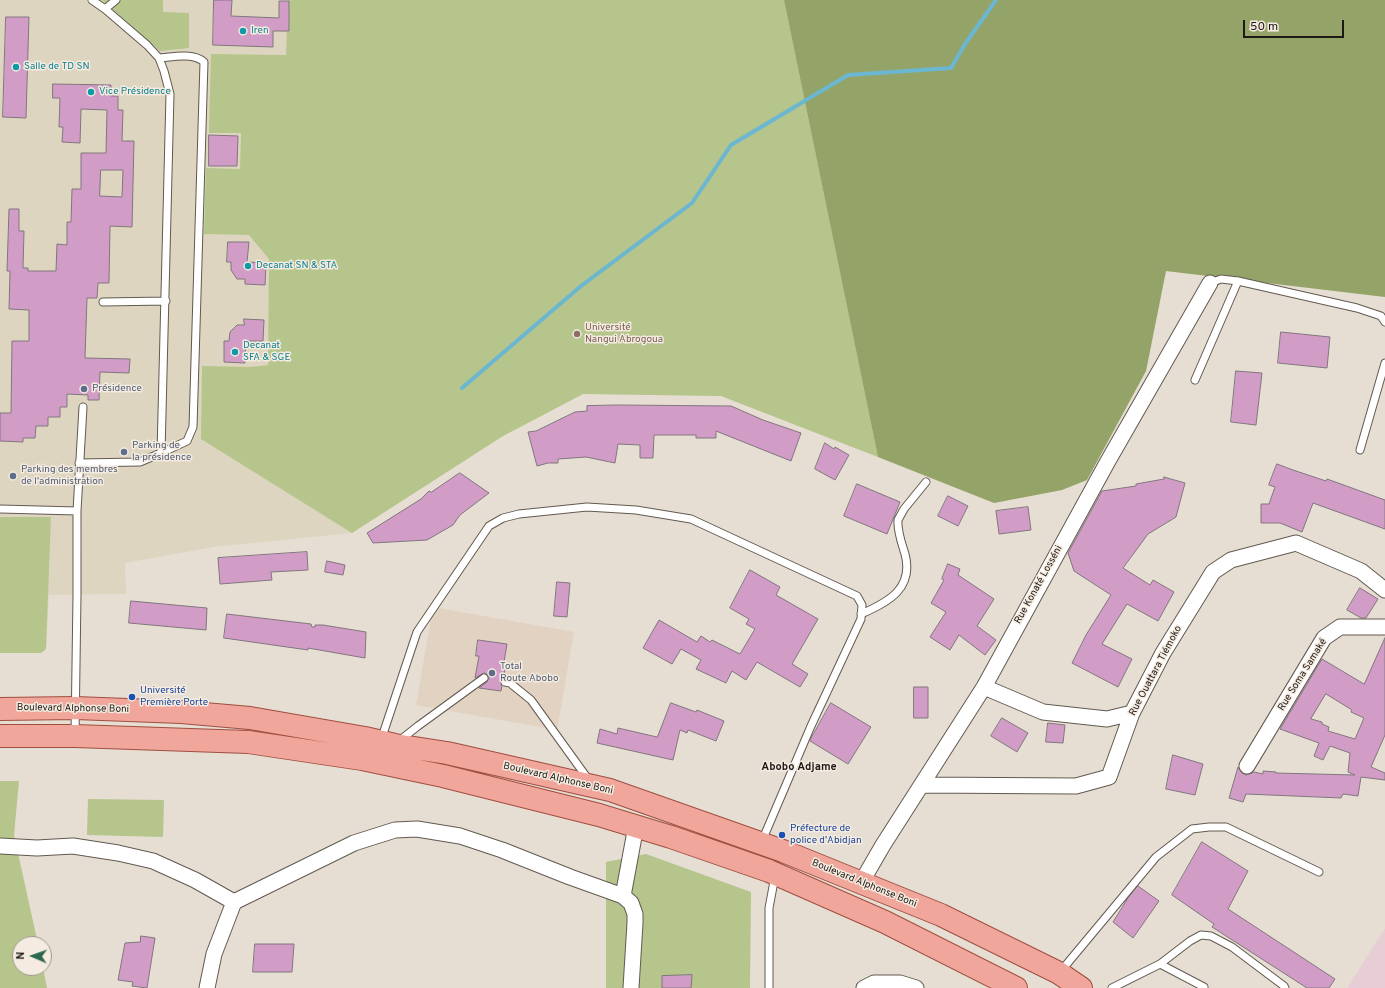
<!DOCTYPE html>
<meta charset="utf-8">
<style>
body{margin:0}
#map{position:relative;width:1385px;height:988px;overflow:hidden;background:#e7ded3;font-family:Overpass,sans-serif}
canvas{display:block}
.north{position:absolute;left:12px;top:936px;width:40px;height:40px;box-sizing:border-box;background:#f5ebe0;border:1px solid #9e978f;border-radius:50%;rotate:272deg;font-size:11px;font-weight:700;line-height:16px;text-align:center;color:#1c1915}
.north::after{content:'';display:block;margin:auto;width:14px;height:18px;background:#2e674f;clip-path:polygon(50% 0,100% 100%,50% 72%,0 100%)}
.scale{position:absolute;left:1243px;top:20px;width:101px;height:18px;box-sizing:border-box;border:2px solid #1c1915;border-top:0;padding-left:5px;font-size:12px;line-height:14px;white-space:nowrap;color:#1c1915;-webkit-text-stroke:3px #f5ebe0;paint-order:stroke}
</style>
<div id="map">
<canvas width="1385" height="988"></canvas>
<div class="north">N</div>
<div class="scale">50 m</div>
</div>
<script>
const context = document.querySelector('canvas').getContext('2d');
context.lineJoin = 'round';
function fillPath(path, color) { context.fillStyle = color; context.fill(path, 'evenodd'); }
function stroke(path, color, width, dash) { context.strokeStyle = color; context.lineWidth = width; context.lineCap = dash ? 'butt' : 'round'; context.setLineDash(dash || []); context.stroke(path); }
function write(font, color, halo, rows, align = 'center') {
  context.font = font + ' Overpass,sans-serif'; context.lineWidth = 3; context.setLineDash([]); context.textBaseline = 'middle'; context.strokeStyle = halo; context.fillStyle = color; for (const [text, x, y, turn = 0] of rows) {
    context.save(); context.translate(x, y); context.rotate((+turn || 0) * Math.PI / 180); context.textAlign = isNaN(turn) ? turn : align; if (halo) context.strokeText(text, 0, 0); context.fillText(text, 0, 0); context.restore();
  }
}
fillPath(new Path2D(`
 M433,607L574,632L557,730L416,705Z`), '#e1d2c2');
fillPath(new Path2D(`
 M1385,928V988H1347Z`), '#e7ced6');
fillPath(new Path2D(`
 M0,0H1385V297L1166,271L1146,371L1087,480L1062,490L994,503L878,457L721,396L583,394L503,436L352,533L214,547L125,563L126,594L49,595L46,649L41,653H0Z`), '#ded5c0');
fillPath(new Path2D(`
 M102,0H163V12L189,13V48L160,51Z
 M288,0H784L878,457L721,396L583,394L503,436L352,533L201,439L202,366L250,367L268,365L269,259L249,235L204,234L206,168L240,169L241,133H209L211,54L286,55Z
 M0,517H51L46,649L41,653H0Z
 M0,781H19L14,835L38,944H20V968H43L47,988H0Z
 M88,799L164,800L163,837L87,835Z
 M646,854L751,892L750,988H606V862Z`), '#b5c58c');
fillPath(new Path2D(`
 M784,0H1385V297L1166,271L1146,371L1087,480L1062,490L994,503L878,457Z`), '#94a469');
stroke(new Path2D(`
 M462,388L581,286L692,203L731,145L848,75L951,68L965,44L996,0`), '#6bb6d0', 4);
const building = new Path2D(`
 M214,0H232L231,16L279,18V1H289V31H273V47L213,45Z
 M6,17H29L26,118L3,117Z
 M53,84L111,85V96H118V110H123L122,141H134L132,227L110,226L109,283H98L97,298H87L85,358L130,359L129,373L100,372L99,400H88V395L67,394V407H60V417H48V426H36L35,438H23V442L0,441V413H11L12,341H29V310L9,309L10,271H7L9,209H19V231H24L23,268H28V271H56L57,244L67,245V222H71L72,189H81V153H106L107,110L81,109L80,143L62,142L63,127H59L60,98H53ZM101,170H123L122,197L100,196Z
 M209,135L238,136L237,166H209Z
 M228,242H249L247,262L266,263L265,285L245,284V279H237L231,270V262H227Z
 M244,319L264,320L263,341H246L245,363L224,362V341H229L230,332L237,325H244Z
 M1281,332L1330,337L1327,368L1278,363Z
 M1236,371L1262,373L1256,425L1231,422Z
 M618,405L731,406L763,420L801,433L791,461L716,431V438H696V435H654L653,458H640V445L618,444L615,463L586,457L558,459V463H548L537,466L528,432L536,431L575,412L587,411V406Z
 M825,443L834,449L835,447L849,455L835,480L815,469Z
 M1277,464L1293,470L1326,481L1327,479L1385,500V529L1313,503L1302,532L1280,523H1261V504H1269L1275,487L1269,485Z
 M460,473L489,493L460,515L453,525L427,540L373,543L367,533L421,499L429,491L431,492Z
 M1164,477L1185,483L1176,517L1148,534L1123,568L1150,585L1153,580L1174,592L1158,621L1127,604L1102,644L1132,659L1118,687L1072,663L1086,635L1111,595L1074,571L1068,553L1102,491L1136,486V484L1164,479Z
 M857,484L900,502L887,534L844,516Z
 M948,496L968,506L958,526L938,516Z
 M1028,507L1031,530L999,534L996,511Z
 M307,552L308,570L271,572L272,580L220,584L218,558Z
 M327,561L345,565L343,575L325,572Z
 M948,564L960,569L958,575L994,599L977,626L996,640L985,655L959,635L950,650L930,637L946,612L931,603L944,580L942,579Z
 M750,570L780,587L776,595L818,619L792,664L808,674L800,687L757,662L746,680L732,671L726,683L696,669L701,660L681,649L672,664L643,648L659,620L697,642L701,636L710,642L712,640L740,654L755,629L746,624L749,619L730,608Z
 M557,582L570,583L567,617L554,616Z
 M1360,588L1378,599L1366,618H1361L1347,610Z
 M131,601L207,608L206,630L129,623Z
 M227,614L311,624L312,627H315V625H323L366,632L365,658L308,648V650L224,638Z
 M1385,638V735L1371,767L1385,773V780L1361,777L1358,796L1343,794L1341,798L1246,794L1243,802L1229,798L1238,767L1242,773L1246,775L1254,772L1263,774V771L1276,772V773L1355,775L1348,772L1350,753L1330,746L1323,760L1314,756L1319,743L1280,729L1322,659L1364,684ZM1326,694L1352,710L1351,712L1364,718L1355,739L1328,731L1329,727L1322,724V722L1311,719Z
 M478,640L507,644L503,668H505L504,677L500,681L502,686L501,691L479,688L487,682L489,678L488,675L484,673L475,678L479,656H476Z
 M914,687H928V718H914Z
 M671,703L696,712L697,710L724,721L716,741L688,730L687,733L680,730L673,760L597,743L600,729L617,734L618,728L657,737Z
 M831,703L871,727L848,764L810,741Z
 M1002,718L1028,733L1017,752L991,736Z
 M1048,723L1065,725L1063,743L1046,742Z
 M1173,755L1203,764L1195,795L1166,789Z
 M1202,842L1248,871L1228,909L1335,979L1329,988H1307L1212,927L1214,924L1172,895Z
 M1138,886L1159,901L1133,938L1113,922L1128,898Z
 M141,936L155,938L147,988L132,986L133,982L118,980L125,943L140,942Z
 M255,944H294L292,972H253Z
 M692,975L691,988H662V976Z`);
fillPath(building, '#d19dc6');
stroke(building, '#81767e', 1);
const lane = new Path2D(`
 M105,9L116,0
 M159,58C172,57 193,52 204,62L193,427L187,441L161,453
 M1210,283L1221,279L1238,281L1357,308L1381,316L1385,322
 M103,302L166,301
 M1195,380L1238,281
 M1360,450L1385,363
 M79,463L140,462L161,453L170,94L164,71L159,58L147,45L105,9L92,0
 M0,509L77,511
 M861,614C889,602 914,588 905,554C902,544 897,531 898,520L904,509L926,482
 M505,682L510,683L531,700L588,779
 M75,735L77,595V511L83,407
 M381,740L417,632L489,526L503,518L519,514L587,507L636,510L691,519L857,596L862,605L861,619L811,726L762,841
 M399,741L418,726L484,678
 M1160,964L1204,987
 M1061,971L1156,857L1192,829L1209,827H1226L1319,872
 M769,988V908L775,876
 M1112,988L1160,964L1190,941L1201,935L1211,936L1232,947L1284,986L1285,988`);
const street = new Path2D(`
 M984,687L1043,712L1107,719L1132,713
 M1247,766L1324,638L1340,627H1385
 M922,785L1076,786L1109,777L1132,713L1163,653L1213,572L1231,560L1296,543L1361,571L1385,590
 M0,846L37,848L73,846L118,853L153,861L195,880L234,902
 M861,883L883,845L984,687L1108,461L1210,283
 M623,896L636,826
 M207,988L214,954L234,902L354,843L395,830L417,829L460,836L502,850L570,877L623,896L631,903L635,914V923L631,988
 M864,988L874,983H900L916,988`);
const primary = new Path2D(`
 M0,709L75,708L181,712L250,718L365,738L395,745L447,753L610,790L783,851L941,915L1059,973L1081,988
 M0,736H75L248,742L362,759L443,776L599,815L671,837L769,871L885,922L1016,988`);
stroke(lane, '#625950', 9);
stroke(street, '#625950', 17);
stroke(primary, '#9f4e40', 24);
stroke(lane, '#fff', 7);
stroke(street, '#fff', 15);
stroke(primary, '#f0a69a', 22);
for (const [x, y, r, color] of [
 [243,31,4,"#0f9aa8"],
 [16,67,4,"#0f9aa8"],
 [91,92,4,"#0f9aa8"],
 [248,266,4,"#0f9aa8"],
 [577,334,4,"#8d6e63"],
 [235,352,4,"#0f9aa8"],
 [84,389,4,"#5c6f8a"],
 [124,452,4,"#5c6f8a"],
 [13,476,4,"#5c6f8a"],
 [492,673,4,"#5c6f8a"],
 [132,697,4,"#1a4fb4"],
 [782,835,4,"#1a4fb4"]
]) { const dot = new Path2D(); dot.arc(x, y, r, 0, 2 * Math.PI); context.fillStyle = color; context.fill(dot); stroke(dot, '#f5ebe0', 1.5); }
write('10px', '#0d838f', '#f5ebe0', [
 ["Iren",251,31],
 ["Salle de TD SN",24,67],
 ["Vice Présidence",99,92],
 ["Decanat SN & STA",256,266],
 ["Decanat",243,346],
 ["SFA & SGE",243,358]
], 'left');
write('10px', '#785e54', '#f5ebe0', [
 ["Université",585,328],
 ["Nangui Abrogoua",585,340]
], 'left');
write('10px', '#4e5e75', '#f5ebe0', [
 ["Présidence",92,389],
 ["Parking de",132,446],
 ["la présidence",132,458],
 ["Parking des membres",21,470],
 ["de l'administration",21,482],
 ["Total",500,667],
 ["Route Abobo",500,679]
], 'left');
write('10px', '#1c1915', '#f5ebe0', [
 ["Rue Konaté Losséni",1039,585,-61],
 ["Rue Ouattara Tiémoko",1156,671,-62],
 ["Rue Soma Samaké",1303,675,-58],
 ["Boulevard Alphonse Boni",73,709,1],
 ["Boulevard Alphonse Boni",558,779,13],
 ["Boulevard Alphonse Boni",864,884,22]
]);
write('10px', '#164399', '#f5ebe0', [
 ["Université",140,691],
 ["Première Porte",140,703],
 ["Préfecture de",790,829],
 ["police d'Abidjan",790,841]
], 'left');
write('bold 11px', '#1c1915', '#f5ebe0', [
 ["Abobo Adjame",799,768]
]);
</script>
